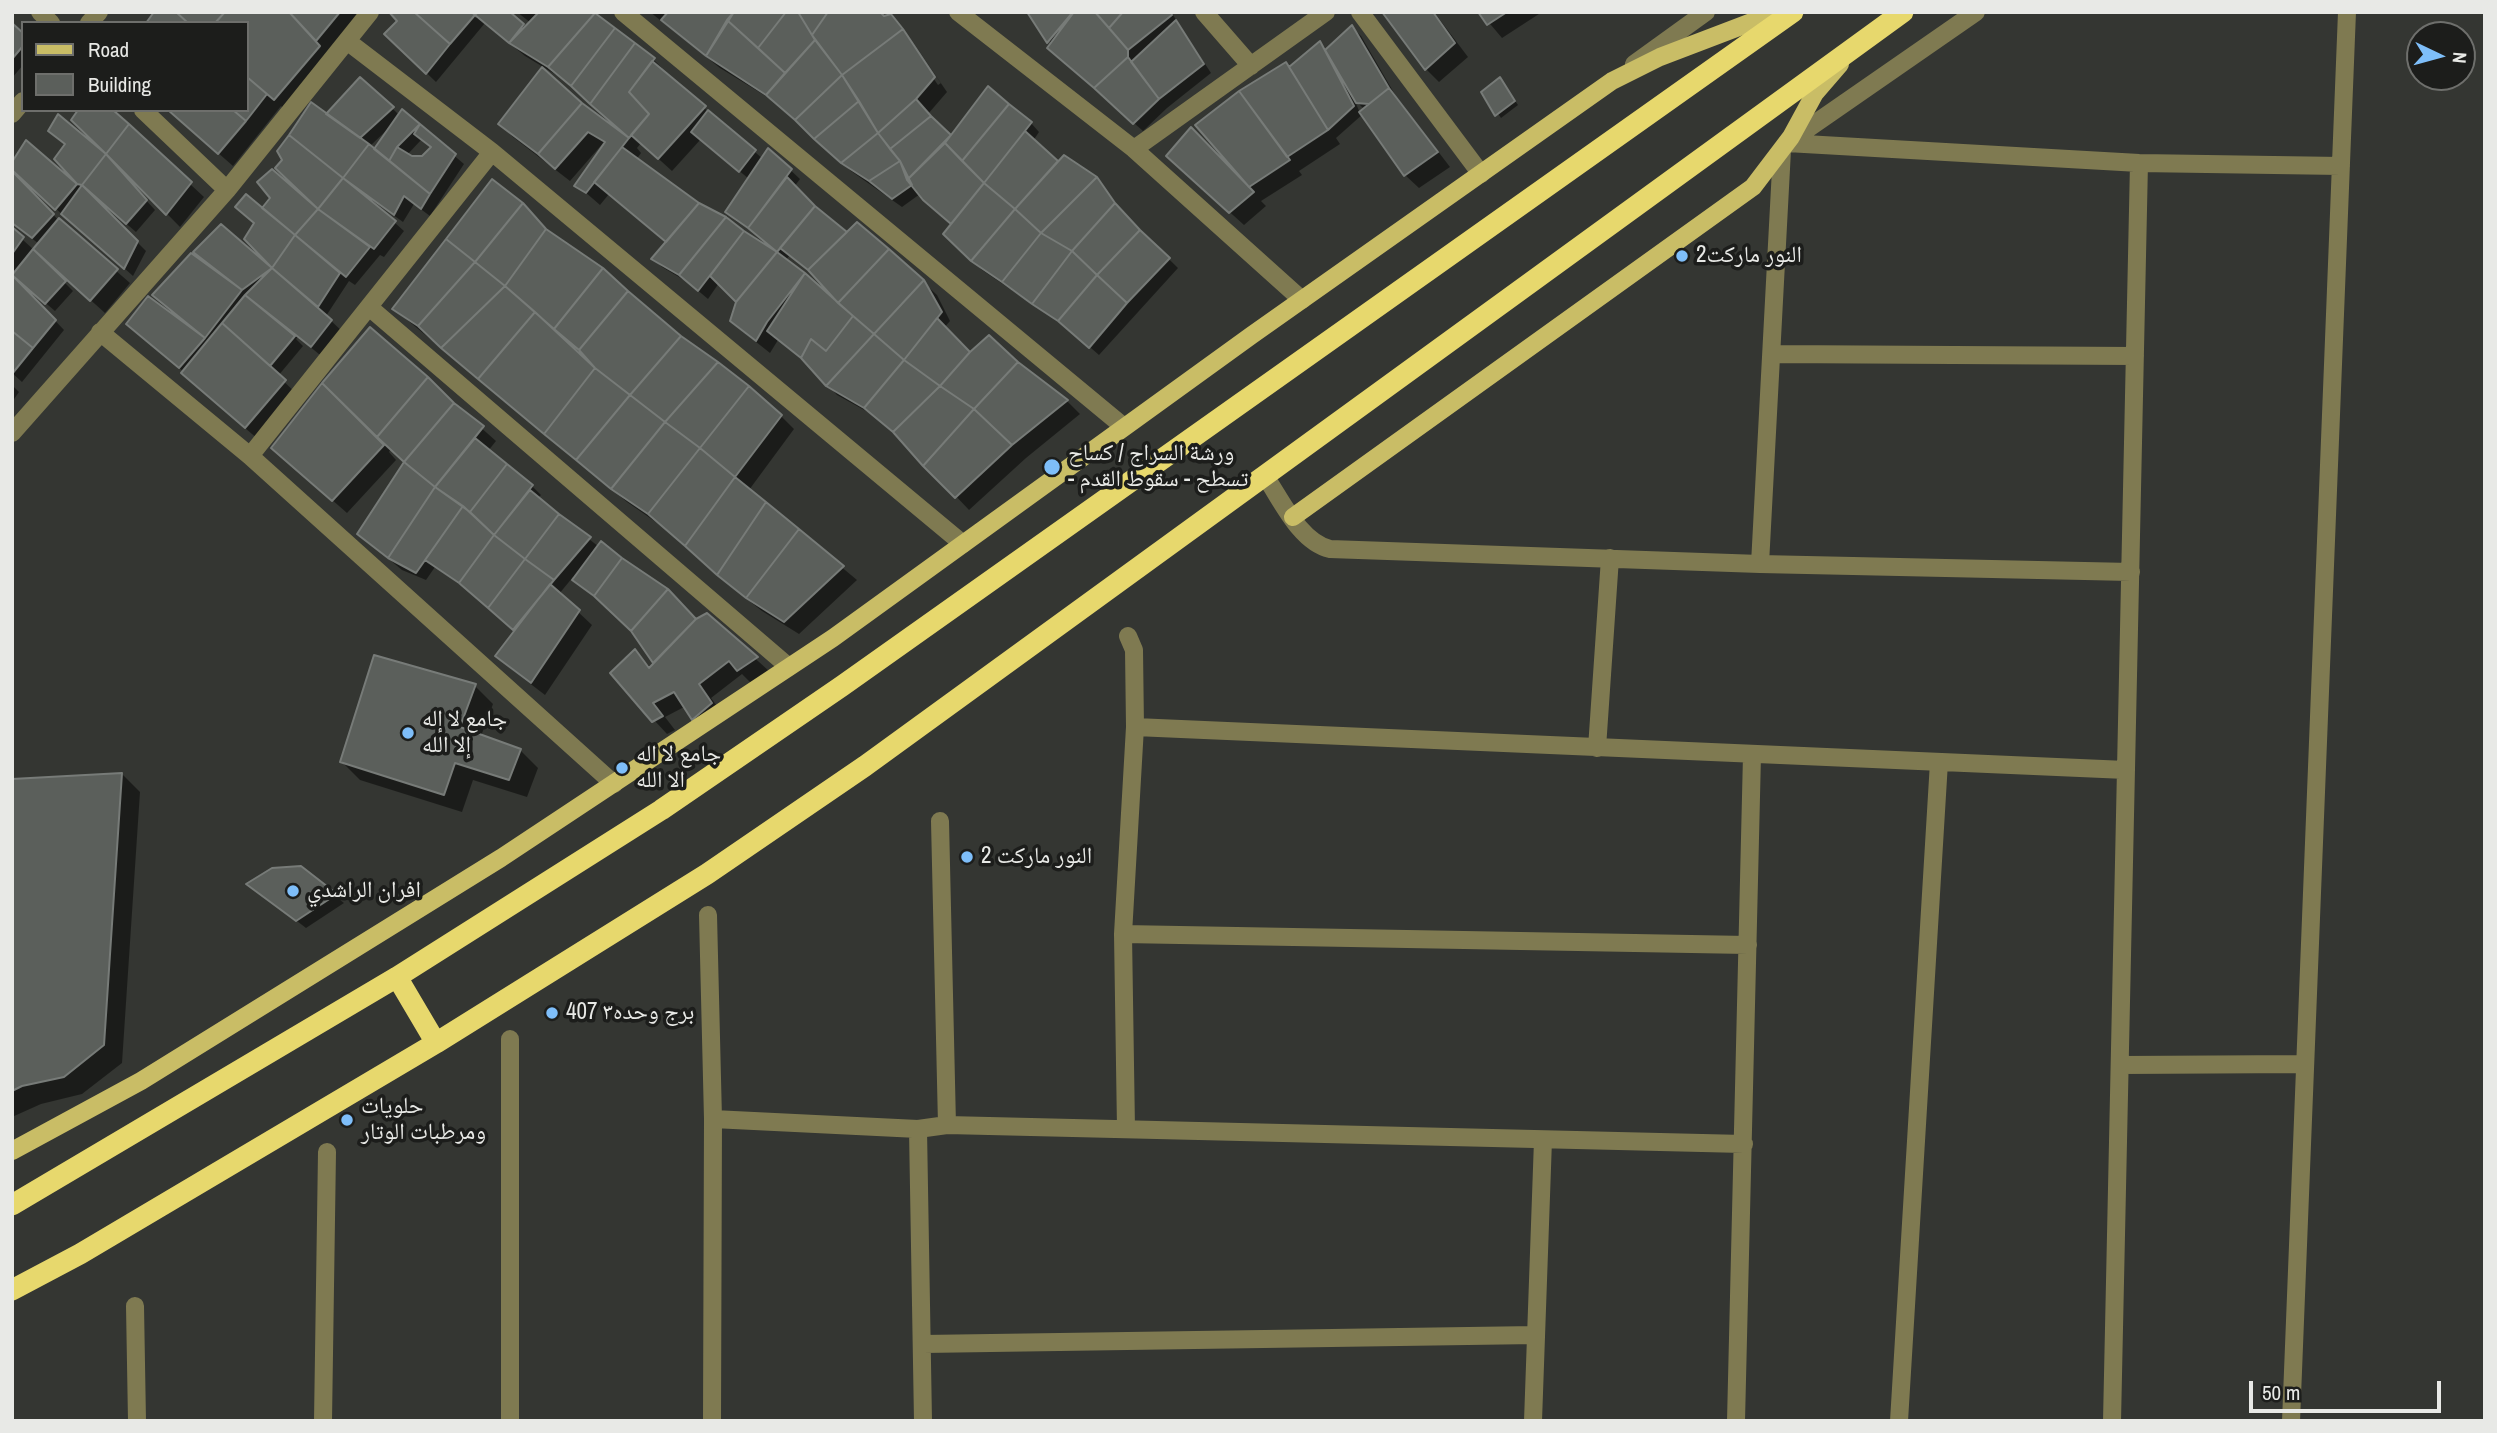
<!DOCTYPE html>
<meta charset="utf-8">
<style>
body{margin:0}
#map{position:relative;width:2497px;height:1433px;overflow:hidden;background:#343632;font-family:"Archivo Narrow",sans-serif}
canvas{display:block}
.frame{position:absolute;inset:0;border:14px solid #e8e9e6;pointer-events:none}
.legend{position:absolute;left:21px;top:21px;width:228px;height:91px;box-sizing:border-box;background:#1c1d1b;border:2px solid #6e6f6c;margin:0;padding:9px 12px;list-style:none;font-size:21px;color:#e8e9e6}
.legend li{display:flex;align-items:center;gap:14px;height:35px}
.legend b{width:35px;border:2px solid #6e6f6c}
.north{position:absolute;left:2406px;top:21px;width:70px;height:70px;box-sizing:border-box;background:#1c1d1b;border:2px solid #6e6f6c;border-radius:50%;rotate:95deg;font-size:19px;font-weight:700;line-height:28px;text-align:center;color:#e8e9e6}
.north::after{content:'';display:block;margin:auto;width:24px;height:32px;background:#7ebef9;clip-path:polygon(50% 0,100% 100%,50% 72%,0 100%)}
.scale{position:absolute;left:2249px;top:1381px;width:192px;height:32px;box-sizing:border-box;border:4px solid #e8e9e6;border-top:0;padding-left:9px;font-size:21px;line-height:24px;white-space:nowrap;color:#e8e9e6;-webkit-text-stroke:5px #1c1d1b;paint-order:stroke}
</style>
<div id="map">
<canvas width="2497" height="1433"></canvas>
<div class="frame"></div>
<ul class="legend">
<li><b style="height:9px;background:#c9bd66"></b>Road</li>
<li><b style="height:19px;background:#5b5f5b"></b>Building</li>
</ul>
<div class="north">N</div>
<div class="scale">50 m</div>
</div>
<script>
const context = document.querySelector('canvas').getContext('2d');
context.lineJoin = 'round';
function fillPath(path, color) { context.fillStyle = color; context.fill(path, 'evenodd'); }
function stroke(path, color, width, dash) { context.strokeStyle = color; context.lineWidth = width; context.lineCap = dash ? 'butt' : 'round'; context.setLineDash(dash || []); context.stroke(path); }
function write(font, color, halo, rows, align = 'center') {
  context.font = font + ' "Archivo Narrow","Noto Naskh Arabic",sans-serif'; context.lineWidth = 7; context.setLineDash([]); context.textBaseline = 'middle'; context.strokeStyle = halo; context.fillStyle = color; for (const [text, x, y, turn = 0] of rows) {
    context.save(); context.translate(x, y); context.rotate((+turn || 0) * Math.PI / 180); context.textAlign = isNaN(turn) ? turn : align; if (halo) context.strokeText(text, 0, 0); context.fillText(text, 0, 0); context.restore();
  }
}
fillPath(new Path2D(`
 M157,12H364L288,112L281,106L233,166L169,110H247V23Z
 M469,12L476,18L480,12L523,25L526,28L531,23L517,12H591L653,59L662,68L660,70L763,159L769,150L800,179L794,187L847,235L923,282L937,295L950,321L944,328L970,354L1017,363L1067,401L1080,414L1026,458L969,510L901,438L875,416L837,395L811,366L778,340L770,353L746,334L732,320L738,301L719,283L708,299L689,283L662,267L654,259L667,242L609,194L600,205L577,185L606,144L604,142L570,181L513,137L500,124L581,105L626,138L627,136L563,79L525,56L485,23L436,82L386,34ZM701,139L749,179L727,212L736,221L759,236L774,249L772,251L725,219L698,204L636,160L641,153L637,148L641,143L672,171ZM790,255L815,276L837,301L836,302L785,261Z
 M650,12H881L885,17L891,16L903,28H899L938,85L941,83L903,28L947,92L928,114L951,137L1031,123L1039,132L1033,141L1059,163L1096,179L1123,214L1178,268L1099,355L1069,329L982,270L945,234L953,225L920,194L902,207L851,171L777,103L720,68Z
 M1029,12H1171L1211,73L1167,108L1143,131L1049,48L1052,45Z
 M1384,12H1434L1468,57L1439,82L1426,69Z
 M1480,12H1542L1502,38Z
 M12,25L23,35V65L12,78Z
 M1352,27L1361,36L1397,98L1450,167L1419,188L1405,175L1363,114L1336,138L1340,144L1299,171L1302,175L1261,201L1266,206L1244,225L1182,169L1234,174L1290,69L1320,43L1327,51ZM1354,99L1365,110L1360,113Z
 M1503,83L1518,105L1501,118L1483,92Z
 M392,108L400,116L403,112L464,164L430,216L414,204L403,222L375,202L374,204L404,231L384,257L380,255L355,285L349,281L326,316L345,334L325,359L298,337L296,339L303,346L278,376L298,395L259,440L196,386L184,372L137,332L173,314L154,295L222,278L224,276L270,268L271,266L263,211L304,196L278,168L327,116ZM391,126L375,152L369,147ZM422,139L432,148L423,158H412L407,155Z
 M50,131L100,151L102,150L190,184L204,197L180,227L114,160L111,162L155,210L136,232L101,202L99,204L146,251L133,276L66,216L65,217L30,185L28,187L59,221L130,283L105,313L46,260L44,262L73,291L55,311L28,288L26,290L64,330L22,382L12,373V230L34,250L39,244L12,223V165L26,143L77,186L78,185L56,159L66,145Z
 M547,232L600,269L548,334L550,337L603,270L680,337L781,416L794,429L749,490L857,580L799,634L762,611L733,588L663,527L627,502L394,309ZM569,340L583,352L591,364L567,344Z
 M371,330L496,441L488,451L532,486L541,495L538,498L599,547L676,600L696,621L707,615L769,671L752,684L742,674L711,698L725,717L707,732L686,706L665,717L675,730L667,734L654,720L635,652L651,668L656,663L635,633L573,577L559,594L592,625L545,695L511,669L498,656L516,632L470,592L435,567L426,580L402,570L359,534L406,462L391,449L389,452L396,460L347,513L273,448Z
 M12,385L19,392L12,402Z
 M475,686L493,704L481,736L520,750L538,768L527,797L473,780L462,812L360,780L342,762Z
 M122,774L140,792L122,1063L82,1094L41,1104L12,1117V780Z
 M300,868L344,903L306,928L249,884Z`), '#0007');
const building = new Path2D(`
 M154,12H176L188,23H146Z
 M176,12H225L215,23H188Z
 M225,12H289L320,46L274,100L247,77V23H215Z
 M289,12H340L316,41Z
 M414,12L450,44L426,74L384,34L397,21L389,12Z
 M414,12H471L475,15L450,44Z
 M478,12H510L524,24L509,43L475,15Z
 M539,12L595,13L548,67L509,43Z
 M668,12H734L706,56L661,20Z
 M734,12H786L758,48L727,20Z
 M786,12H798L815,40L785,73L758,48Z
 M798,12H828L812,35Z
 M828,12H880L884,16L891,14L903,29L842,75L812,35Z
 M1027,12H1073L1047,43Z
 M1074,12H1095L1128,50V57L1094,88L1047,48Z
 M1095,12H1123L1109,28Z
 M1123,12H1171L1172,15L1128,50L1109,28Z
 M1382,12H1433L1455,43L1425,70Z
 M1478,12H1507L1487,25Z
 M595,13L615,28L571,86L548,67Z
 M727,20L785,73L766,95L706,56Z
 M1176,20L1204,64L1159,99L1131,62Z
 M12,23L23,33V46L12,59Z
 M1352,25L1389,88L1369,104L1356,103L1325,50Z
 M615,28L635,43L590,104L571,86Z
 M903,29L935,77L916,99L878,133L842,75Z
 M815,40L842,75L795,120L766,95Z
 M1320,41L1354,106L1328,130L1289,67Z
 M635,43L655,58L629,92L649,114L629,138L590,104Z
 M1128,57L1159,99L1133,124L1094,88Z
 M652,61L706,106L658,159L631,135L649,114L629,92Z
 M1286,62L1328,130L1287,157L1239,91Z
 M542,67L582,103L538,154L498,124Z
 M842,75L859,101L814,139L795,120Z
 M247,77L267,94L246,121L233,110H247Z
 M360,77L394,107L360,138L326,114Z
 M1500,77L1515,101L1495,116L1481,92Z
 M988,86L1009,104L962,161L945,143Z
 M1389,88L1438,152L1404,176L1359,112Z
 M1239,91L1290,160L1249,187L1195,125Z
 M916,99L931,116L890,149L878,133Z
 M859,101L878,133L841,163L814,139Z
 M311,102L369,144L343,178L289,135Z
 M582,103L629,138L586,193L574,186L605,142L588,132L555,169L538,154Z
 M1009,104L1032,122L984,183L962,161Z
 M402,109L420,124L397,147L389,161L374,149Z
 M78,110H113L129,124L106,154L71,120Z
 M168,110H233L246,121L218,154Z
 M708,110L756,150L739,172L691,132Z
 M58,114L106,154L82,185L77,184L54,159L65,144L48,131Z
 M931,116L951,135L907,180L900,161L890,149Z
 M129,124L192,182L166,215L106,154Z
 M420,124L456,154L430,194L389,161L397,147L412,156H422L431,147L414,134Z
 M1191,127L1254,192L1229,213L1166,156Z
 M1025,131L1058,161L1015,209L984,183Z
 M878,133L900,161L869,181L841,163Z
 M289,135L343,178L318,209L275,168L282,160L277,151Z
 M26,140L77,184L55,210L12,170V162Z
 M945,143L984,183L951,224L923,200L907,180Z
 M369,144L430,194L421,209L404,196L394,215L343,178Z
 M622,147L699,203L666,242L594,182Z
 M768,148L792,169L748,228L725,212Z
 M106,154L147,200L126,224L82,185Z
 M1064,155L1097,177L1041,233L1015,209Z
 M900,161L912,185L892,199L869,181Z
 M272,169L318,209L295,235L262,208L270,198L257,182Z
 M12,171L54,214L32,238L12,223Z
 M787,177L815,206L777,252L748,228Z
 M1097,177L1115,203L1072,251L1041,233Z
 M343,178L396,221L374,249L318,209Z
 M492,179L523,203L475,262L446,239Z
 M984,183L1015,209L971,261L943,234Z
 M82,185L138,241L124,269L61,214Z
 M246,194L295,235L272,268L244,239L254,223L235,207Z
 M523,203L546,229L505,286L475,262Z
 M699,203L726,217L679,275L651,259Z
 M1115,203L1140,230L1097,275L1072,251Z
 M815,206L847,232L808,270L780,248Z
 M318,209L370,247L346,277L295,235Z
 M1015,209L1041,233L1002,282L971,261Z
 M726,217L744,231L698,291L679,275Z
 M59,218L118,269L90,301L33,249Z
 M857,222L889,249L838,303L808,270Z
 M221,224L272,268L242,290L193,252Z
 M12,227L24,237L12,254Z
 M546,229L603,268L554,329L505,286Z
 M1140,230L1170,258L1127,303L1097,275Z
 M744,231L777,252L736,302L710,276Z
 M1041,233L1072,251L1032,304L1002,282Z
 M295,235L340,273L318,307L272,268Z
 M446,239L475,262L418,326L392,309Z
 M33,249L66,281L45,304L12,275Z
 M889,249L924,280L874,334L838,303Z
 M1072,251L1097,275L1058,321L1032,304Z
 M777,252L805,273L767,322L756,341L730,321L736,302Z
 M191,253L242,290L205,338L152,295Z
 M475,262L505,286L441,348L418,326Z
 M272,268L332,320L311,347L245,295Z
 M603,268L628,291L579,350L554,329Z
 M805,273L853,316L826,351L811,339L801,358L767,331Z
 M12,275L56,320L33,348L12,331Z
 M1097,275L1127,303L1089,348L1058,321Z
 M924,280L942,312L904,360L874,334Z
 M505,286L535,312L478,379L441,348Z
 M628,291L681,336L630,395L595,368L579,350Z
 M245,295L295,336L270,366L222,323Z
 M148,296L205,338L179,368L126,324Z
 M535,312L595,368L544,434L478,379Z
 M853,316L874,334L826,386L801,358L811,339L826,351Z
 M937,318L970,352L940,386L904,360Z
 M222,323L286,380L245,428L181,373Z
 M370,327L428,377L377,437L322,383Z
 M12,331L33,348L12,374Z
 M874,334L904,360L864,408L826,386Z
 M989,335L1018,362L974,409L940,386L970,352Z
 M681,336L718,362L665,422L630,395Z
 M904,360L940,386L893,432L864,408Z
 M718,362L749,386L700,448L665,422Z
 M1018,362L1068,400L1012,445L974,409Z
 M595,368L630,395L576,460L544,434Z
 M428,377L454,403L404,462L377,437Z
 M322,383L384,445L332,501L271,448Z
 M749,386L782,415L735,477L700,448Z
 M940,386L974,409L923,466L893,432Z
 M630,395L665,422L611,489L576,460Z
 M454,403L484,426L435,487L404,462Z
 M974,409L1012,445L955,498L923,466Z
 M665,422L700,448L648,514L611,489Z
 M475,438L507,464L470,512L435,487Z
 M700,448L735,477L685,546L648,514Z
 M404,462L435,487L388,558L357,534Z
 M507,464L533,485L494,535L470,512Z
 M735,477L766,502L717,575L685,546Z
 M435,487L463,506L416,573L388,558Z
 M530,490L559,514L525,559L494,535Z
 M766,502L799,529L746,598L717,575Z
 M463,506L494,535L459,583L425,560Z
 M559,514L591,537L554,580L525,559Z
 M799,529L844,566L784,622L746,598Z
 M494,535L525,559L488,608L459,583Z
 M601,541L622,558L594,596L572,580Z
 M622,558L668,589L631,631L594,596Z
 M525,559L554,580L513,630L488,608Z
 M550,584L580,610L531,683L495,656Z
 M668,589L696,619L653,663L631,631Z
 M707,613L758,657L737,671L729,661L699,684L712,703L692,720L674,692L653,703L663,716L652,722L610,673L635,649L649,668L696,619Z
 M374,655L476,684L460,727L521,749L509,780L455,763L444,795L340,762Z
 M122,773L104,1045L64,1077L22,1086L12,1091V779Z
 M301,866L337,894L296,921L246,884L272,868Z`);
fillPath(building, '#5b5f5b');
stroke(building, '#777b78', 2);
stroke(new Path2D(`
 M40,12L51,23
 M623,12L1124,427
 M958,12L1134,149L1302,300
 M1204,12L1251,66
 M1360,12L1481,174
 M89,23L99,12
 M347,41L492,152L963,544
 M1634,64L1706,12
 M143,110L227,190
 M12,114L23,101
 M1787,143L2139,163L2341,166
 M1787,143L1976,12
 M1134,149L1326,12
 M369,307L789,667
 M100,332L250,456L614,784
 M1772,354L2135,356
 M12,433L227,190L370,12
 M250,456L492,152
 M1265,476C1282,501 1300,542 1330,549L1760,564L2131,572
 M1760,564L1782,150
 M1135,727L2126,770
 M1597,748L1610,558
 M940,821L947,1125
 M708,915L713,1119L712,1421
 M1123,934L1748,945
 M510,1039V1421
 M2120,1065L2305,1064
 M713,1119L918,1129L947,1125L1744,1144
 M918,1129L923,1421
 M1126,1129L1123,934L1135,727L1134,650L1128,636
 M135,1306L137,1421
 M923,1344L1536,1335
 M323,1421L327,1152
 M1533,1421L1543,1140
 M1736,1421L1752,755
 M1899,1421L1939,762
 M2112,1421L2139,163
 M2291,1421L2347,12`), '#7f7a51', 18);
stroke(new Path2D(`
 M1293,517L1753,187L1791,137L1815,93L1840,64
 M12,1151L141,1081L501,858L833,638L1252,335L1612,81L1660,57L1778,12`), '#c9bd66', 18);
stroke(new Path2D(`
 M397,977L436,1043
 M12,1205L397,977L661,810L842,686L1793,12
 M12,1290L80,1254L436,1043L707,874L865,766L1903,12`), '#e7d86d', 21);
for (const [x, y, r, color] of [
 [1682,256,7,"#7ebef9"],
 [1052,467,9,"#7ebef9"],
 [408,733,7,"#7ebef9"],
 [622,768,7,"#7ebef9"],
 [967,857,7,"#7ebef9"],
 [293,891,7,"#7ebef9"],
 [552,1013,7,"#7ebef9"],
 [347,1120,7,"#7ebef9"]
]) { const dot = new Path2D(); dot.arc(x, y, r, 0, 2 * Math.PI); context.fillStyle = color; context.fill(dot); stroke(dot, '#1c1d1b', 2.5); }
write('23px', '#e8e9e6', '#1c1d1b', [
 ["النور ماركت2",1696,256],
 ["ورشة السراج / كساح",1068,454],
 ["- تسطح - سقوط القدم",1068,480],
 ["جامع لا إله",422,720],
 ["إلا الله",422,746],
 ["جامع لا اله",636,755],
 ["الا الله",636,781],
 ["النور ماركت 2",981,857],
 ["افران الراشدي",307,891],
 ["برج وحده٣ 407",566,1013],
 ["حلويات",361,1107],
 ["ومرطبات الوتار",361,1133]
], 'left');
</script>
